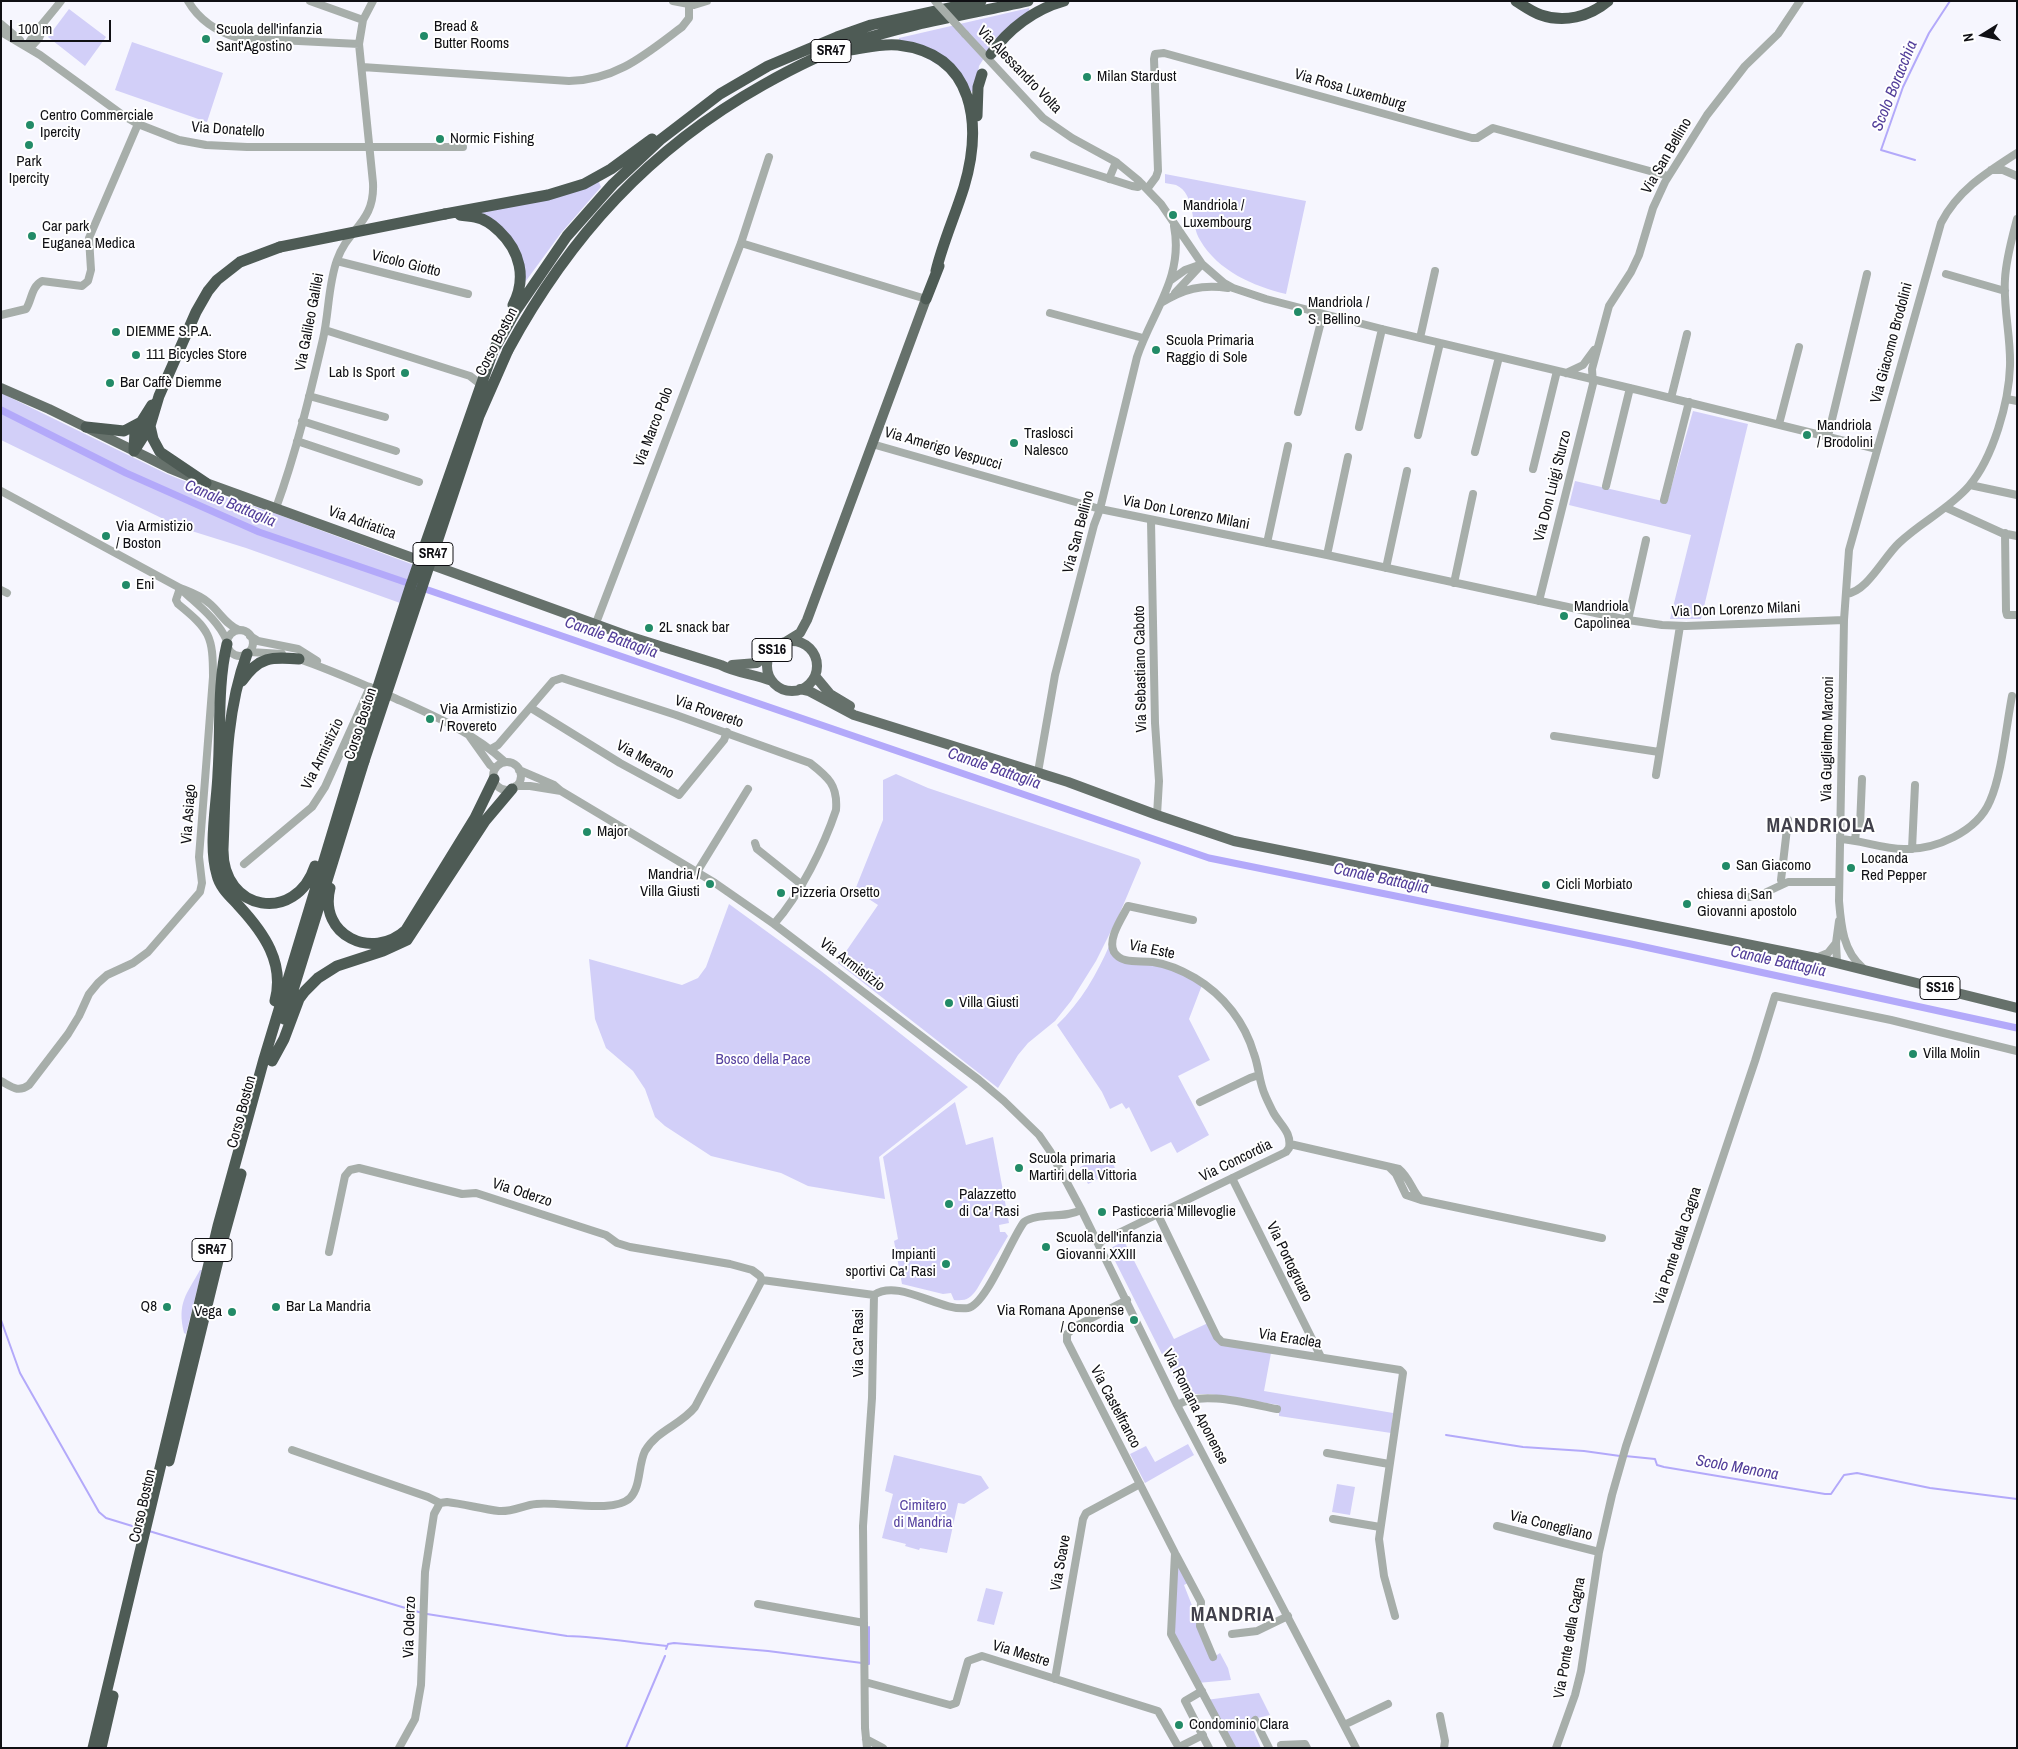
<!DOCTYPE html>
<meta charset="utf-8">
<style>
body{margin:0}
#map{position:relative;width:2018px;height:1749px;overflow:hidden;background:#f6f6fe;font-family:"Archivo Narrow",sans-serif}
canvas{display:block}
.frame{position:absolute;inset:0;border:2px solid #101014;pointer-events:none}
.north{position:absolute;left:1958px;top:10px;width:50px;height:50px;-webkit-text-stroke:4px #fff;paint-order:stroke;rotate:260deg;font-size:14px;font-weight:700;line-height:20px;text-align:center;color:#101014}
.north::after{content:'';display:block;margin:auto;width:18px;height:22px;background:#101014;clip-path:polygon(50% 0,100% 100%,50% 72%,0 100%)}
.scale{position:absolute;left:10px;top:20px;width:101px;height:22px;box-sizing:border-box;border:2px solid #101014;border-top:0;padding-left:6px;font-size:15px;line-height:18px;white-space:nowrap;color:#101014;-webkit-text-stroke:4px #fff;paint-order:stroke}
</style>
<div id="map">
<canvas width="2018" height="1749"></canvas>
<div class="frame"></div>
<div class="north">N</div>
<div class="scale">100 m</div>
</div>
<script>
const context = document.querySelector('canvas').getContext('2d');
context.lineJoin = 'round';
function fillPath(path, color) { context.fillStyle = color; context.fill(path, 'evenodd'); }
function stroke(path, color, width, dash) { context.strokeStyle = color; context.lineWidth = width; context.lineCap = dash ? 'butt' : 'round'; context.setLineDash(dash || []); context.stroke(path); }
function write(font, color, halo, rows, align = 'center') {
  context.font = font + ' "Archivo Narrow",sans-serif'; context.lineWidth = 4; context.setLineDash([]); context.textBaseline = 'middle'; context.strokeStyle = halo; context.fillStyle = color; for (const [text, x, y, turn = 0] of rows) {
    context.save(); context.translate(x, y); context.rotate((+turn || 0) * Math.PI / 180); context.textAlign = isNaN(turn) ? turn : align; if (halo) context.strokeText(text, 0, 0); context.fillText(text, 0, 0); context.restore();
  }
}
fillPath(new Path2D(`
 M1029,8L1030,12L993,44L979,66L975,91L969,92L962,79L899,42V38Z
 M69,9L106,37L85,66L48,37Z
 M132,42L223,73L207,122L115,90Z
 M1165,174L1306,201L1286,294C1253,286 1218,271 1200,240C1190,224 1196,194 1176,185C1173,184 1168,184 1165,183Z
 M598,180L601,187L561,233L523,285C519,225 500,225 447,214Z
 M1,393L167,474L219,495L274,513L414,565L403,604L246,548L182,528L1,440Z
 M1693,411L1748,424L1701,619H1670L1691,535L1569,505L1575,481L1667,502Z
 M896,774L928,788L1139,859L1141,863L1119,915L1096,961L1071,1001L1055,1021L1028,1043L1018,1055L998,1088L838,963L878,905L855,890L883,820V780Z
 M729,904L821,971L968,1087L879,1157L885,1199L808,1186L781,1173L711,1156L665,1126L655,1117L645,1089L633,1071L606,1048L595,1019L589,959L682,985L698,978L706,967Z
 M1110,944L1113,953L1177,972L1202,985L1189,1019L1210,1060L1178,1076L1209,1135L1177,1153L1171,1142L1151,1152L1129,1107L1126,1109L1122,1103L1110,1109L1102,1092L1057,1025C1081,1002 1097,974 1110,944Z
 M955,1102L966,1145L993,1137L1009,1223L999,1225L1000,1232H1005L1008,1236L977,1289C970,1299 966,1301 954,1300L951,1293L943,1294L902,1284L894,1241L898,1239L883,1157Z
 M1108,1154L1116,1170L1088,1184L1080,1167Z
 M1124,1241L1174,1339L1208,1323L1216,1339L1271,1353L1264,1391L1393,1413L1391,1433L1279,1416V1405L1210,1394H1182L1109,1249Z
 M200,1270H202L186,1334L184,1333C177,1303 186,1295 200,1270Z
 M1188,1444L1194,1455L1145,1483L1130,1454L1146,1446L1155,1462Z
 M894,1455L981,1476L989,1488L964,1504L958,1503L947,1553L920,1548L919,1550L905,1546L906,1544L882,1538L893,1494L885,1491Z
 M1337,1484L1355,1487L1350,1515L1332,1512Z
 M1175,1553L1190,1582L1184,1585L1200,1626L1214,1657L1220,1653L1228,1668L1231,1680L1197,1683L1171,1634Z
 M986,1588L1003,1592L994,1625L977,1621Z
 M1259,1693L1270,1715L1249,1720L1261,1748H1232L1206,1700Z`), '#d2cff8');
stroke(new Path2D(`
 M1915,160L1881,150L1903,87L1929,33L1950,1
 M1,1320L20,1373L99,1512L106,1518L142,1529
 M1446,1435L1523,1447L1584,1451L1620,1456
 M1625,1456L1655,1459L1657,1465L1664,1467L1825,1494H1831L1844,1475L1857,1473L1930,1488L2017,1499
 M149,1531L422,1613
 M427,1614L567,1636C601,1637 634,1643 667,1646
 M666,1649L668,1644L674,1643L768,1651L862,1663
 M866,1664H869V1627
 M626,1748L665,1656`), '#b3a9fa', 2);
stroke(new Path2D(`
 M1,410L126,473L259,532L1209,858L1631,944L2017,1028`), '#b3a9fa', 7);
stroke(new Path2D(`
 M188,1C199,20 218,32 238,38L359,44
 M310,1L363,20
 M673,1L694,5L707,1
 M1,24L20,40
 M1,32L40,55L124,116L138,124L179,140L206,145L247,147H463
 M965,34L1043,118L1072,138L1116,162L1138,180L1161,204L1202,264L1224,283L1233,288L1266,299L1382,329L1638,390L1877,449
 M27,46C35,30 50,16 61,1
 M30,48L39,38L44,27
 M362,67L569,81C617,80 646,54 682,27L689,18V5
 M1034,155L1132,186L1138,187L1142,184
 M1991,170H2003L2017,176
 M1109,179L1116,162
 M1147,189L1156,177L1158,171L1154,59L1155,54L1164,53L1472,138H1477L1493,128L1668,176
 M741,243L926,299
 M337,261L468,294
 M1946,274L2005,291
 M1171,280L1185,270L1202,264
 M1175,293L1202,264
 M1161,303C1183,289 1202,284 1228,288
 M1050,313L1143,338
 M1,315L26,309C32,300 31,287 42,281L82,286L88,281L91,270L89,238L138,124
 M325,330L470,376L484,387
 M1420,338L1435,271
 M1566,373L1583,365L1594,350
 M309,396L385,417
 M1671,398L1687,334
 M2007,399L2017,401
 M1298,412L1323,314
 M302,421L396,451
 M1779,424L1799,347
 M1359,427L1382,329
 M1418,435L1440,343
 M1828,436L1867,274
 M297,441L419,482
 M872,444L1100,509L1327,555L1628,620L1662,625L1686,626L1844,620
 M1475,452L1499,357
 M1533,469L1557,371
 M1970,485L2017,495
 M1606,486L1630,388
 M1,491L180,588C190,592 200,595 209,603C220,612 226,625 239,630
 M1664,500L1689,402
 M276,508C296,453 310,395 323,339C329,313 328,285 337,260C348,228 375,223 373,183L359,44L363,20L373,1
 M1947,508L2002,533L2017,536
 M1151,521L1155,723L1159,781L1157,815
 M2005,533L2006,611L2007,615H2017
 M1267,543L1288,446
 M1327,555L1348,457
 M1386,568L1407,471
 M1454,583L1473,494
 M1,590L7,593
 M183,591C199,606 218,620 227,641
 M1846,594C1867,592 1883,558 1899,543C1921,522 1949,509 1969,486C1993,458 2009,402 2010,366C2011,337 2003,308 2005,279C2006,259 2012,238 2017,219
 M1539,601L1593,384L1592,369L1609,306L1631,272L1639,255L1653,208L1665,182L1707,115L1745,66L1778,34L1800,1
 M1628,620L1646,540
 M596,623L741,243L769,157
 M227 643a13 13 0 1 1 26 0a13 13 0 1 1-26 0Z
 M250,636L258,641L298,649L317,661
 M250,652L282,654
 M296,658C329,669 360,683 392,697C432,715 473,732 505,762
 M531,708L620,763L679,795L724,740L727,732
 M1554,736L1659,752
 M470,737L490,765L495,769
 M491,749L498,745L553,681L562,678L676,715L810,763C828,777 838,785 836,810C824,846 800,895 774,924
 M493 776a14 14 0 1 1 28 0a14 14 0 1 1-28 0Z
 M519,770L554,785L561,791L715,883L774,924L979,1080L1004,1101L1039,1135L1050,1151L1082,1211L1177,1405L1356,1748
 M1038,772L1055,675L1094,525L1100,509L1137,357C1152,312 1184,277 1174,226
 M1656,775L1680,626
 M516,786H530L561,791
 M1840,839C1861,840 1882,849 1904,849C1935,850 1977,832 1990,801C2002,774 2006,727 2012,696
 M1855,841L1856,831L1860,826L1862,779
 M755,843L757,849L802,885
 M1912,849L1915,785
 M244,864L312,807L325,787L370,687
 M697,872L748,789
 M1783,884L1781,880L1788,820
 M1749,897L1758,896L1788,882H1839
 M1816,958L1828,953L1836,943
 M1837,962L1836,943L1839,921
 M1863,968C1843,952 1841,925 1839,901L1844,620L1849,550L1941,223C1958,190 1986,173 2017,153
 M1,1081C12,1087 18,1093 29,1085L68,1034L79,1016L89,994L98,983L107,975L133,963L148,952L200,892L202,883L199,857L213,677C213,636 210,630 178,604L176,600L180,588
 M1200,1102L1250,1078L1259,1075
 M1290,1144L1399,1169C1410,1178 1412,1191 1421,1200L1602,1238
 M1390,1168L1396,1174L1406,1195L1421,1200
 M1232,1178L1321,1357
 M1158,1215L1217,1337L1222,1342L1400,1370L1403,1373L1379,1539L1384,1576L1395,1616
 M1098,1243L1286,1152L1289,1148C1292,1132 1280,1125 1273,1112C1270,1106 1267,1100 1265,1095C1259,1082 1259,1067 1254,1054C1245,1023 1224,995 1195,978C1183,971 1167,964 1153,962C1140,960 1122,965 1114,952C1107,939 1122,918 1128,906L1193,920
 M329,1252L345,1176L350,1170L359,1168L462,1194L476,1193L606,1235L617,1243L630,1247L730,1264L752,1270L760,1276L762,1280
 M1127,1300L1078,1325L1067,1334V1341L1175,1553L1171,1634L1232,1748
 M1177,1405C1202,1390 1249,1404 1277,1409
 M292,1450L428,1497L440,1503
 M1327,1453L1389,1464
 M1333,1519L1380,1527
 M1497,1526L1599,1552
 M1176,1555L1201,1602L1200,1626L1213,1657
 M758,1604L864,1623
 M1232,1634L1257,1631L1288,1616
 M1055,1679L1083,1519L1086,1513L1140,1484
 M865,1682L950,1705L956,1703L968,1661L982,1656L1158,1711L1179,1748
 M1202,1691L1185,1701L1209,1748
 M1440,1716L1445,1741L1444,1748
 M1255,1720L1269,1748
 M1344,1725L1388,1704
 M866,1739L883,1748
 M1179,1747L1203,1735
 M399,1748L415,1719L421,1685L425,1572L434,1514L440,1503L447,1502C464,1504 482,1509 499,1511C513,1512 524,1505 536,1504C559,1501 614,1514 630,1498C641,1487 638,1465 645,1451C657,1430 681,1425 695,1407L762,1280L874,1295
 M867,1748L865,1728L863,1526L872,1398L874,1295C899,1278 940,1312 968,1308C986,1305 1011,1239 1024,1222C1038,1212 1064,1219 1081,1210
 M1282,1748L1281,1745L1305,1744L1307,1748
 M1556,1748L1575,1695L1581,1671L1599,1552L1612,1495L1626,1446L1755,1061L1775,996L1891,1020L2017,1051`), '#a7aeaa', 8);
stroke(new Path2D(`
 M1,388L49,409L169,468L206,483L628,636L721,665C736,673 755,674 772,681
 M787,641L800,633L807,620L926,299
 M767 666a25 25 0 1 1 50 0a25 25 0 1 1-50 0Z
 M732,665L757,663L770,652
 M815,676L830,694L850,706
 M800,689L809,691L854,715L1068,782L1157,815L1234,841L1816,958L2017,1008`), '#66716b', 10);
stroke(new Path2D(`
 M1516,1C1524,6 1532,12 1541,15C1564,23 1589,17 1608,1
 M849,50C865,48 882,43 898,45C976,54 982,126 964,187C955,216 943,242 936,271
 M991,54C1008,29 1035,9 1064,1
 M977,116L978,87L982,74
 M445,214L548,195L584,184L611,169L652,139
 M460,215C465,216 470,216 475,217C485,219 492,224 499,231C520,251 527,278 513,305
 M926,299L939,266
 M508,350C570,236 649,149 763,85C793,68 823,53 855,42C911,23 971,14 1028,1
 M493,351L515,312L567,236L613,184L660,140L720,94L768,66L837,37L871,25L981,1
 M150,426L153,439L160,452L206,483
 M86,427L124,431L141,422
 M134,449L135,432L152,405
 M134,451L150,426L159,396L196,312L208,291L217,280L240,262L280,247
 M227,644C217,686 221,730 218,773C217,804 208,845 217,875C220,888 231,897 239,906C264,933 285,963 275,1001
 M247,654C224,716 226,783 223,849C222,912 296,924 315,866
 M242,681C259,656 272,657 299,659
 M330,888C318,935 372,961 406,930L475,818L494,779
 M284,1019L364,761
 M272,1061L284,1039L299,999L305,991L318,978L337,966L383,951L407,940L485,821L512,789
 M169,1461L225,1232L241,1174
 M93,1748L218,1226L264,1059L355,758
 M101,1748L113,1696`), '#4e5b55', 11);
stroke(new Path2D(`
 M935,1L965,34`), '#a7aeaa', 8);
stroke(new Path2D(`
 M280,247L445,214
 M355,758L411,585L493,351
 M364,761L479,416L508,350`), '#4e5b55', 11);
for (const [x, y, r, color] of [
 [424,36,5,"#228b67"],
 [206,39,5,"#228b67"],
 [1087,77,5,"#228b67"],
 [30,125,5,"#228b67"],
 [440,139,5,"#228b67"],
 [29,145,5,"#228b67"],
 [1173,215,5,"#228b67"],
 [32,236,5,"#228b67"],
 [1298,312,5,"#228b67"],
 [116,332,5,"#228b67"],
 [1156,350,5,"#228b67"],
 [136,355,5,"#228b67"],
 [405,373,5,"#228b67"],
 [110,383,5,"#228b67"],
 [1807,435,5,"#228b67"],
 [1014,443,5,"#228b67"],
 [106,536,5,"#228b67"],
 [126,585,5,"#228b67"],
 [1564,616,5,"#228b67"],
 [649,628,5,"#228b67"],
 [430,719,5,"#228b67"],
 [587,832,5,"#228b67"],
 [1726,866,5,"#228b67"],
 [1851,868,5,"#228b67"],
 [710,884,5,"#228b67"],
 [1546,885,5,"#228b67"],
 [781,893,5,"#228b67"],
 [1687,904,5,"#228b67"],
 [949,1003,5,"#228b67"],
 [1913,1054,5,"#228b67"],
 [1019,1168,5,"#228b67"],
 [949,1204,5,"#228b67"],
 [1102,1212,5,"#228b67"],
 [1046,1247,5,"#228b67"],
 [946,1264,5,"#228b67"],
 [167,1307,5,"#228b67"],
 [276,1307,5,"#228b67"],
 [232,1312,5,"#228b67"],
 [1134,1320,5,"#228b67"],
 [1179,1725,5,"#228b67"]
]) { const dot = new Path2D(); dot.arc(x, y, r, 0, 2 * Math.PI); context.fillStyle = color; context.fill(dot); stroke(dot, '#fff', 2); }
for (const [x, y, w] of [
 [831,51,40],
 [433,554,40],
 [772,650,40],
 [1940,988,40],
 [212,1250,40]
]) { const box = new Path2D(); box.roundRect(x - w / 2, y - 11.5, w, 23, 4); context.fillStyle = '#fff'; context.fill(box); stroke(box, '#101014', 1); }
write('bold 14px', '#101014', null, [
 ["SR47",831,51],
 ["SR47",433,554],
 ["SS16",772,650],
 ["SS16",1940,988],
 ["SR47",212,1250]
]);
write('15px', '#101014', '#fff', [
 ["Bread &",434,27],
 ["Butter Rooms",434,44],
 ["Scuola dell'infanzia",216,30],
 ["Sant'Agostino",216,47],
 ["Milan Stardust",1097,77],
 ["Centro Commerciale",40,116],
 ["Ipercity",40,133],
 ["Normic Fishing",450,139],
 ["Park",29,162,"center"],
 ["Ipercity",29,179,"center"],
 ["Mandriola /",1183,206],
 ["Luxembourg",1183,223],
 ["Car park",42,227],
 ["Euganea Medica",42,244],
 ["Mandriola /",1308,303],
 ["S. Bellino",1308,320],
 ["DIEMME S.P.A.",126,332],
 ["Scuola Primaria",1166,341],
 ["Raggio di Sole",1166,358],
 ["111 Bicycles Store",146,355],
 ["Lab Is Sport",395,373,"right"],
 ["Bar Caffè Diemme",120,383],
 ["Mandriola",1817,426],
 ["/ Brodolini",1817,443],
 ["Traslosci",1024,434],
 ["Nalesco",1024,451],
 ["Via Armistizio",116,527],
 ["/ Boston",116,544],
 ["Eni",136,585],
 ["Mandriola",1574,607],
 ["Capolinea",1574,624],
 ["2L snack bar",659,628],
 ["Via Armistizio",440,710],
 ["/ Rovereto",440,727],
 ["Major",597,832],
 ["Locanda",1861,859],
 ["Red Pepper",1861,876],
 ["San Giacomo",1736,866],
 ["Mandria /",700,875,"right"],
 ["Villa Giusti",700,892,"right"],
 ["Cicli Morbiato",1556,885],
 ["Pizzeria Orsetto",791,893],
 ["chiesa di San",1697,895],
 ["Giovanni apostolo",1697,912],
 ["Villa Giusti",959,1003],
 ["Villa Molin",1923,1054],
 ["Scuola primaria",1029,1159],
 ["Martiri della Vittoria",1029,1176],
 ["Palazzetto",959,1195],
 ["di Ca' Rasi",959,1212],
 ["Pasticceria Millevoglie",1112,1212],
 ["Scuola dell'infanzia",1056,1238],
 ["Giovanni XXIII",1056,1255],
 ["Impianti",936,1255,"right"],
 ["sportivi Ca' Rasi",936,1272,"right"],
 ["Q8",157,1307,"right"],
 ["Bar La Mandria",286,1307],
 ["Via Romana Aponense",1124,1311,"right"],
 ["/ Concordia",1124,1328,"right"],
 ["Vega",222,1312,"right"],
 ["Condominio Clara",1189,1725]
], 'left');
write('15px', '#101014', '#fff', [
 ["Via Alessandro Volta",1019,70,46],
 ["Via Rosa Luxemburg",1350,90,16],
 ["Via Donatello",228,130,4],
 ["Via San Bellino",1667,156,-60],
 ["Vicolo Giotto",406,264,14],
 ["Via Galileo Galilei",310,322,-79],
 ["Corso Boston",497,342,-63],
 ["Via Giacomo Brodolini",1892,343,-75],
 ["Via Marco Polo",654,427,-69],
 ["Via Amerigo Vespucci",943,449,16],
 ["Via Don Luigi Sturzo",1553,486,-76],
 ["Via Don Lorenzo Milani",1186,513,11],
 ["Via Adriatica",362,523,20],
 ["Via San Bellino",1079,532,-75],
 ["Via Don Lorenzo Milani",1736,610,-2],
 ["Via Sebastiano Caboto",1141,669,-91],
 ["Via Rovereto",709,712,19],
 ["Corso Boston",361,724,-72],
 ["Via Guglielmo Marconi",1828,739,-89],
 ["Via Armistizio",323,754,-64],
 ["Via Merano",645,760,29],
 ["Via Asiago",189,814,-86],
 ["Via Este",1152,950,12],
 ["Via Armistizio",852,965,37],
 ["Corso Boston",242,1112,-75],
 ["Via Concordia",1236,1161,-26],
 ["Via Oderzo",522,1193,18],
 ["Via Ponte della Cagna",1678,1246,-72],
 ["Via Portogruaro",1289,1262,64],
 ["Via Eraclea",1290,1339,9],
 ["Via Ca' Rasi",859,1343,-90],
 ["Via Castelfranco",1115,1407,62],
 ["Via Romana Aponense",1195,1407,63],
 ["Corso Boston",143,1506,-77],
 ["Via Conegliano",1551,1526,14],
 ["Via Soave",1061,1563,-80],
 ["Via Oderzo",410,1627,-88],
 ["Via Ponte della Cagna",1570,1638,-80],
 ["Via Mestre",1021,1654,17]
]);
write('15px', '#5743a0', '#fff', [
 ["Bosco della Pace",763,1060],
 ["Cimitero",923,1506],
 ["di Mandria",923,1523]
]);
write('italic 16px', '#513d99', '#fff', [
 ["Scolo Boracchia",1895,86,-68],
 ["Canale Battaglia",230,504,23],
 ["Canale Battaglia",611,638,19],
 ["Canale Battaglia",994,769,19],
 ["Canale Battaglia",1381,879,12],
 ["Canale Battaglia",1778,962,12],
 ["Scolo Menona",1737,1468,10]
]);
context.letterSpacing = '1px';
write('bold 20px', '#41404b', '#fff', [
 ["MANDRIOLA",1821,827],
 ["MANDRIA",1233,1616]
]);
context.letterSpacing = '0px';
</script>
